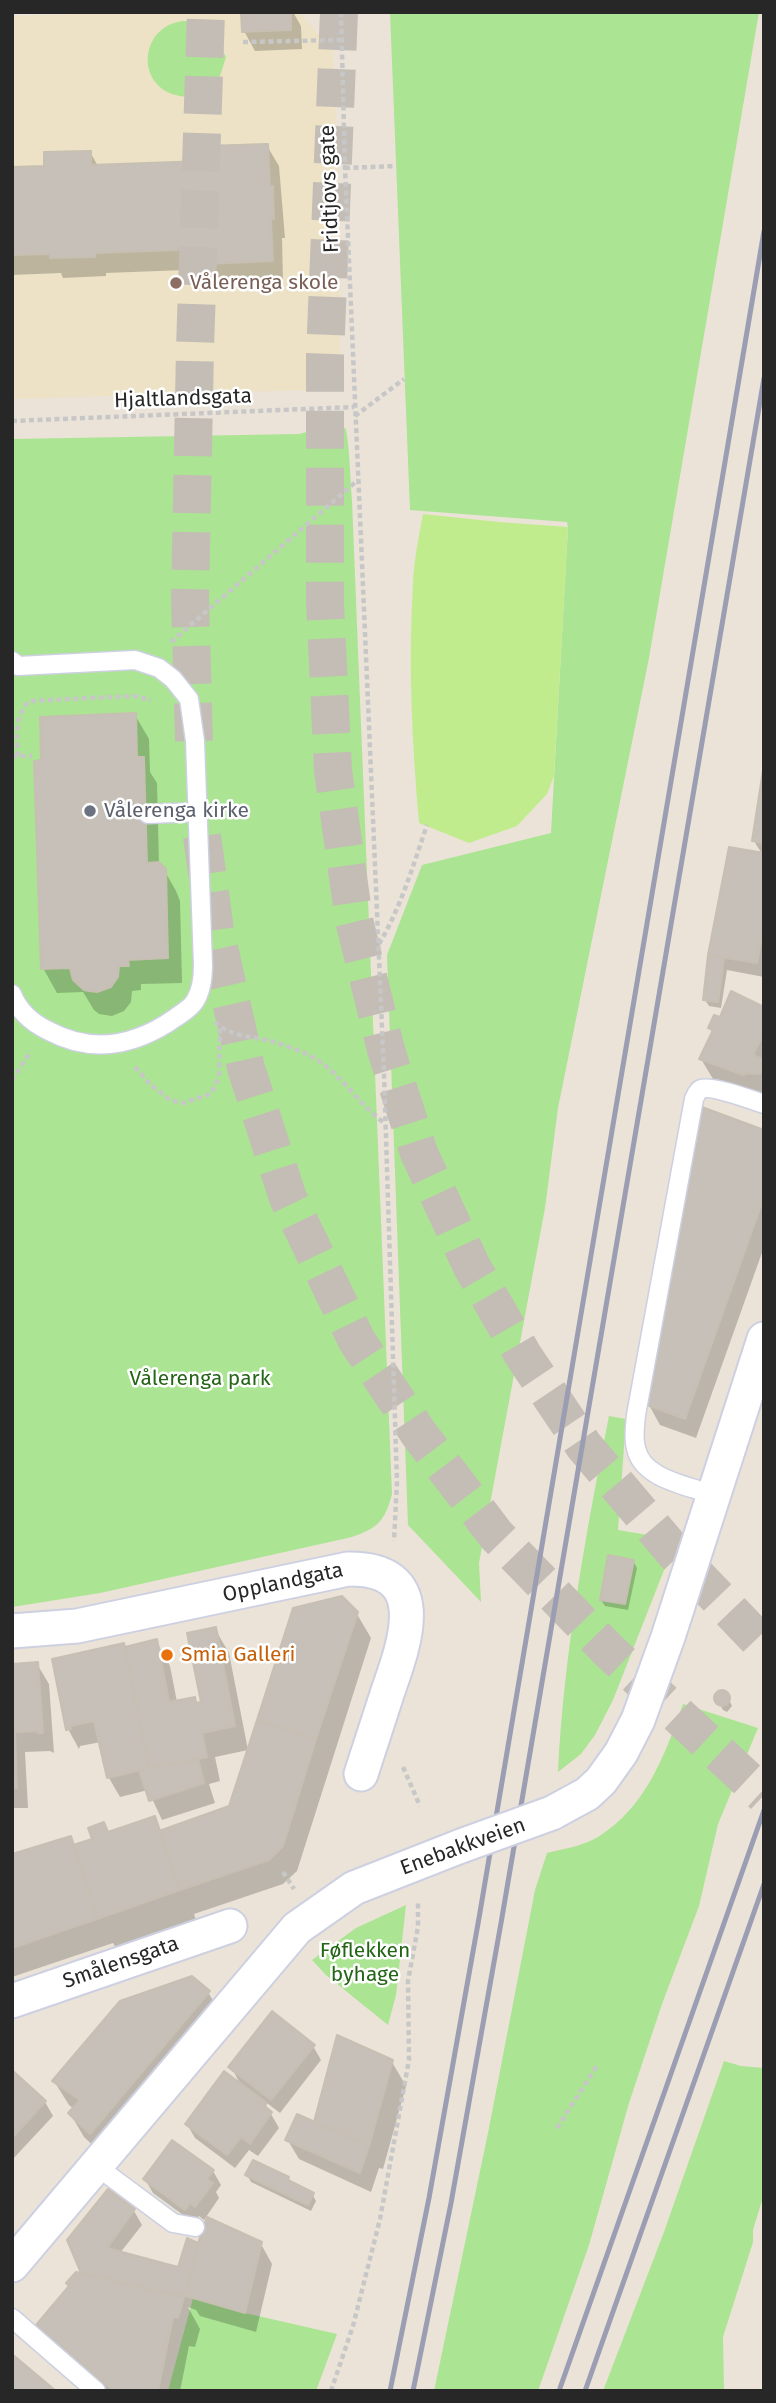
<!DOCTYPE html>
<meta charset="utf-8">
<style>
body{margin:0}
#map{position:relative;width:776px;height:2403px;overflow:hidden;background:#ebe3d8;font-family:"Fira Sans",sans-serif}
canvas{display:block}
.frame{position:absolute;inset:0;border:14px solid #272727;pointer-events:none}
</style>
<div id="map">
<canvas width="776" height="2403"></canvas>
<div class="frame"></div>
</div>
<script>
const context = document.querySelector('canvas').getContext('2d');
context.lineJoin = 'round';
function fillPath(path, color) { context.fillStyle = color; context.fill(path, 'evenodd'); }
function stroke(path, color, width, dash) { context.strokeStyle = color; context.lineWidth = width; context.lineCap = dash ? 'butt' : 'round'; context.setLineDash(dash || []); context.stroke(path); }
function write(font, color, halo, rows, align = 'center') {
  context.font = font + ' "Fira Sans",sans-serif'; context.lineWidth = 5; context.setLineDash([]); context.textBaseline = 'middle'; context.strokeStyle = halo; context.fillStyle = color; for (const [text, x, y, turn = 0] of rows) {
    context.save(); context.translate(x, y); context.rotate((+turn || 0) * Math.PI / 180); context.textAlign = isNaN(turn) ? turn : align; if (halo) context.strokeText(text, 0, 0); context.fillText(text, 0, 0); context.restore();
  }
}
fillPath(new Path2D(`
 M133,12H299L333,51L338,176L341,389L12,399V16Z`), '#ede2c6');
fillPath(new Path2D(`
 M390,12H759L649,658L558,1108L545,1208L479,1563L481,1602L408,1525L387,955L422,865L551,833L568,527L567,522L410,510Z
 M184,21C211,25 215,33 226,57L220,76L207,93C199,94 188,98 180,96C134,88 139,25 184,21Z
 M339,424L346,429C350,453 350,476 352,501L392,1494C385,1521 378,1528 352,1537L100,1593L12,1607V439L299,434Z
 M609,1416L626,1419L618,1530L672,1539L666,1565L613,1700L595,1735L581,1754L558,1772C564,1652 586,1533 609,1416Z
 M683,1704L758,1728L718,1824L699,1906L662,2004L629,2103L589,2245L538,2391H434L488,2133L535,1890L547,1853C563,1849 583,1846 598,1837C646,1807 665,1755 683,1704Z
 M406,1905L396,1995L388,2025L326,1975L312,1960L356,1928Z
 M724,2061L741,2066L764,2068V2194L753,2230V2242L723,2337L724,2391H603L664,2232Z
 M193,2298L245,2313L337,2334L316,2391H168Z`), '#abe492');
fillPath(new Path2D(`
 M423,514L499,522L568,527L554,776L547,794L517,826L469,843L419,823C412,743 408,663 413,583C414,560 419,536 423,514Z`), '#c1ec8d');
fillPath(new Path2D(`
 M243,12H293L301,26L302,49L255,51L244,31Z
 M267,146L279,166L285,238H282L283,281L221,283L212,269L106,273V276L63,278L61,273L12,275V169L46,168L90,152L98,166L206,163Z
 M135,715L149,739L150,772L157,783L159,865L162,866L176,891L180,901L182,983L141,984V990L132,991L131,1002L124,1011L112,1016L99,1014L94,1010L83,992L57,993L43,968V762Z
 M764,776V977L727,970L721,1008L709,1006L705,1000L710,955L762,854L754,841Z
 M764,1009V1093L756,1092L755,1094L713,1079L701,1059L713,1033L710,1028L721,1020Z
 M764,1132V1247L696,1438L660,1425L649,1405Z
 M633,1561L637,1568L628,1610L605,1606L601,1600Z
 M357,1614L371,1638L297,1871L283,1884L194,1914L196,1920L116,1948L113,1943L12,1977V1856L70,1838L75,1846L154,1818L162,1832L230,1807Z
 M215,1629L229,1653L248,1750L215,1757L220,1781L209,1784L215,1803L162,1820L148,1790L120,1797L109,1778L101,1742L80,1746L79,1749L68,1729L125,1649L156,1641L170,1666L177,1702L194,1699L197,1704H203Z
 M37,1664L49,1684L54,1753L50,1751L25,1752L28,1808H12V1665Z
 M722,1692L727,1695L732,1706L727,1712L723,1710L716,1697L718,1693Z
 M208,1992L222,2016L105,2157L84,2137L70,2113L74,2109L69,2105L54,2081Z
 M313,2046L321,2060L280,2113L263,2100L279,2128L258,2156L249,2150L235,2168L195,2138L187,2124L242,2087L231,2067Z
 M392,2062L406,2086L383,2169L379,2168L371,2192L299,2159L287,2139L315,2124Z
 M12,2072L45,2102L53,2116L12,2160Z
 M213,2171L221,2185L216,2192L219,2198L204,2220L199,2216L194,2223L153,2193L145,2179Z
 M247,2175L288,2179L291,2184L312,2194L316,2201L311,2211L251,2182Z
 M134,2211L142,2225L120,2253L179,2269L198,2244H261L272,2264L256,2332L200,2316L196,2310L188,2307L200,2329L195,2347L189,2346L180,2391H98L56,2355L38,2326L85,2275L69,2240Z`), '#0003');
const building = new Path2D(`
 M241,12H291V30L242,32Z
 M268,144L270,186H273L274,219H271L273,261L207,264V249L95,253V257L50,258V254L12,255V167L44,166V152L91,151V165L204,161V146Z
 M136,713L137,757H144L147,863L159,862L166,869L168,958L128,960L129,966H119L118,977L111,987L97,992L89,991L84,990L73,980L70,968L41,969L34,761L41,760L40,717Z
 M764,764V843L752,841Z
 M729,847L764,853V924L757,963L708,955Z
 M708,955L724,958L718,1002L703,1000Z
 M731,991L764,1007V1033L753,1055L764,1060L760,1074L745,1073L744,1075L699,1059L713,1030L708,1028L714,1015L720,1017Z
 M702,1107L764,1130V1197L685,1419L647,1405Z
 M608,1555L634,1560L625,1604L600,1600Z
 M342,1596L358,1612L316,1739L257,1720L293,1608Z
 M216,1627L235,1726L202,1733L207,1757L149,1768L125,1647L157,1639L169,1702L195,1697L196,1703L201,1702L187,1633Z
 M124,1643L149,1768L107,1778L94,1721L70,1726L71,1729L66,1730L52,1659Z
 M38,1662L43,1733H38V1731L15,1732L17,1788H12V1664Z
 M714 1698a8 8 0 1 1 16 0a8 8 0 1 1-16 0Z
 M257,1720L316,1739L283,1846L269,1860L180,1890L159,1831L229,1806Z
 M198,1759L204,1783L149,1801L139,1770Z
 M155,1816L180,1890L97,1919L73,1845L92,1839L88,1828L104,1822L108,1832Z
 M71,1836L97,1919L12,1948V1854Z
 M192,1976L210,1991L90,2134L68,2113L80,2100L52,2081L120,2001Z
 M272,2011L315,2045L271,2100L228,2067Z
 M337,2035L393,2060L369,2146L314,2122Z
 M12,2070L46,2101L12,2138Z
 M224,2071L267,2103L264,2106L272,2112L250,2144L241,2137L227,2155L185,2124Z
 M297,2114L369,2146L360,2173L285,2140Z
 M172,2140L214,2170L207,2179L213,2183L195,2207L190,2203L185,2210L143,2179Z
 M253,2160L289,2177L288,2180L314,2193L308,2205L245,2175Z
 M108,2189L135,2209L107,2248L178,2267L187,2238L198,2243L186,2296L181,2294L180,2296L81,2273L67,2240Z
 M207,2217L262,2242L245,2313L186,2296L198,2243Z
 M76,2272L184,2297L178,2318L173,2317L158,2391H114L36,2325L69,2286L66,2283Z
 M12,2354L56,2391H12Z`);
fillPath(building, '#c6c0b8');
stroke(building, '#c6bfb2', 2);
stroke(new Path2D(`
 M339,12L325,357V603L333,770L354,920L386,1050L419,1153L472,1267L523,1355L584,1446L674,1552L764,1646
 M194,741L190,598L195,349L206,12
 M202,836L215,930L246,1068L288,1198L357,1341L419,1434L496,1535L608,1650L764,1795`), '#c4bdb5', 38, [38, 19]);
const service = new Path2D(`
 M12,661L18,666L135,660L159,668L173,679L189,699L195,741L203,965C203,977 202,990 195,1001C191,1008 182,1013 175,1018C135,1046 92,1054 49,1031C32,1023 19,1012 12,994
 M148,814L198,812
 M713,1495C687,1485 642,1479 636,1448C633,1438 635,1426 636,1415L694,1099C696,1095 697,1091 701,1089C711,1085 752,1100 764,1104
 M95,2165L173,2223L195,2227
 M12,2318L96,2391`);
const minor = new Path2D(`
 M12,1631L77,1626L348,1569C432,1568 406,1640 388,1691C379,1718 370,1746 361,1774
 M552,1813L587,1794L601,1781L621,1753L638,1720L668,1637L764,1339
 M12,2001L230,1926
 M12,2265L297,1928L354,1888L461,1846`);
stroke(service, '#cdd0e1', 21);
stroke(minor, '#cdd0e1', 37);
stroke(new Path2D(`
 M341,12L345,168L384,1074L397,1482L394,1541
 M243,42L341,40
 M345,168L396,166
 M355,416L404,379
 M12,421L354,407
 M171,642L358,480
 M12,756H32
 M18,756C16,739 15,712 30,701L134,696L151,700
 M379,944C401,907 413,866 427,825
 M215,1022C229,1036 253,1037 271,1041C281,1044 292,1048 302,1052C337,1066 354,1100 383,1122
 M135,1067L151,1085L170,1100L183,1103L210,1094L215,1087L219,1076L220,1026
 M12,1080L31,1051
 M403,1767L420,1806
 M283,1872L294,1889
 M557,2128L598,2064
 M331,2391L353,2326L380,2219L409,2060L408,1981L418,1927V1902`), '#c7c7c7', 4.5, [5, 3.5]);
stroke(service, '#fff', 18);
stroke(minor, '#fff', 33);
stroke(new Path2D(`
 M390,2391L429,2198L479,1918L764,231
 M413,2391L451,2203L501,1923L764,378
 M559,2391L764,1810
 M585,2391L764,1884`), '#9b9eb3', 5);
const minorBridge = new Path2D(`
 M461,1846L552,1813`);
stroke(minorBridge, '#cdd0e1', 37, []);
stroke(minorBridge, '#fff', 33);
for (const [x, y, r, color] of [
 [176,283,7,"#8d6e63"],
 [90,811,7,"#6b7280"],
 [167,1655,7,"#e8710a"]
]) { const dot = new Path2D(); dot.arc(x, y, r, 0, 2 * Math.PI); context.fillStyle = color; context.fill(dot); stroke(dot, '#fff', 2.5); }
write('21px', '#272727', '#fff', [
 ["Fridtjovs gate",330,189,-92],
 ["Hjaltlandsgata",183,399,-2],
 ["Opplandgata",283,1583,-12],
 ["Enebakkveien",463,1847,-20],
 ["Smålensgata",121,1963,-19]
]);
write('21px', '#785e54', '#fff', [
 ["Vålerenga skole",190,283]
], 'left');
write('21px', '#5b616d', '#fff', [
 ["Vålerenga kirke",104,811]
], 'left');
write('21px', '#256517', '#fff', [
 ["Vålerenga park",200,1379],
 ["Føflekken",365,1951],
 ["byhage",365,1975]
]);
write('21px', '#c56008', '#fff', [
 ["Smia Galleri",181,1655]
], 'left');
</script>
